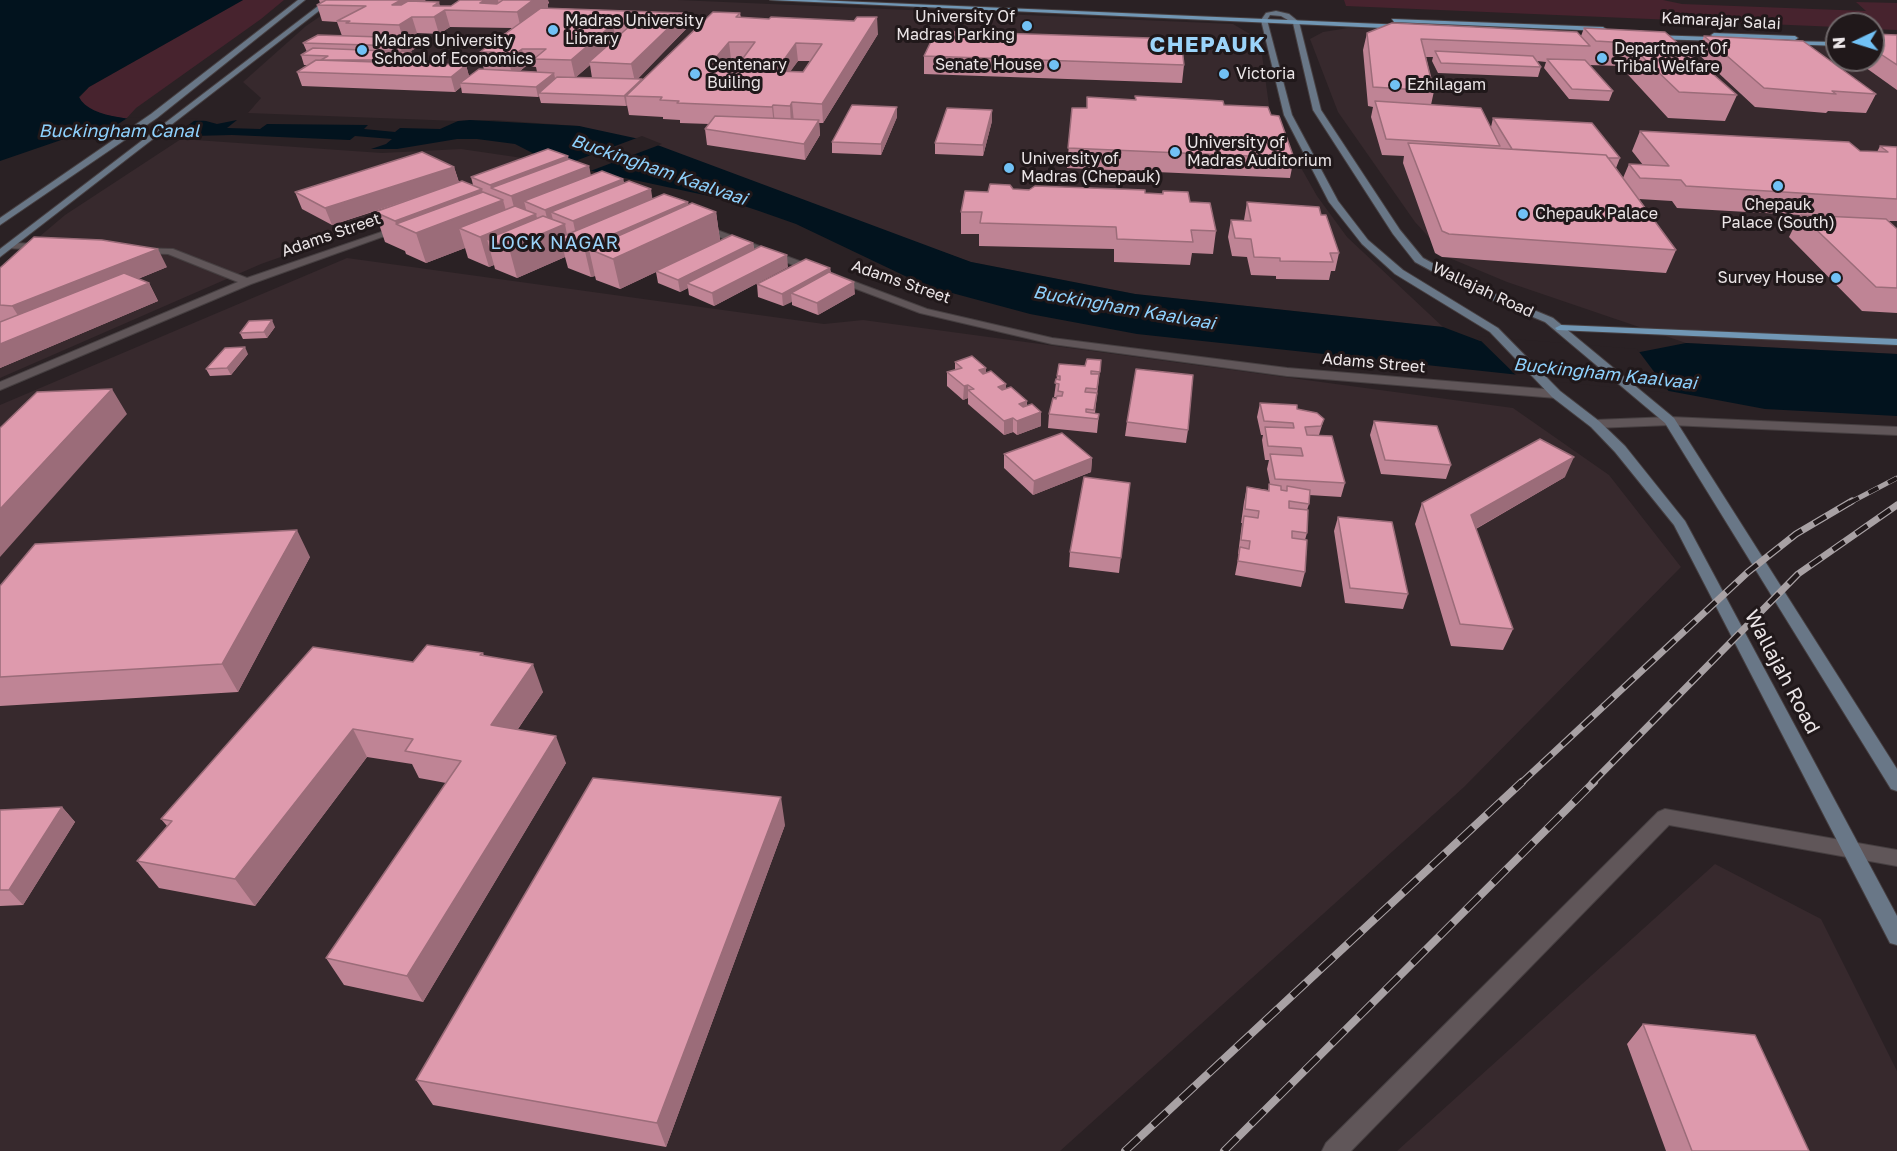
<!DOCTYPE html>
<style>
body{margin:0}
#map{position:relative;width:1897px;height:1151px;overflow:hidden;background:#2a2124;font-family:"Golos Text",sans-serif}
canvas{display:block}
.north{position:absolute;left:1825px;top:12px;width:60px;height:60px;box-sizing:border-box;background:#20181a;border:2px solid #716a6c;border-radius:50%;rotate:266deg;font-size:16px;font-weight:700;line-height:24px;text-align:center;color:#ebe5e7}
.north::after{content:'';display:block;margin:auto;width:21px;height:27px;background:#71c1f5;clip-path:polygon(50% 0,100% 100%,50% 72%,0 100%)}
</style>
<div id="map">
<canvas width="1897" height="1151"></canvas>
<div class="north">N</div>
</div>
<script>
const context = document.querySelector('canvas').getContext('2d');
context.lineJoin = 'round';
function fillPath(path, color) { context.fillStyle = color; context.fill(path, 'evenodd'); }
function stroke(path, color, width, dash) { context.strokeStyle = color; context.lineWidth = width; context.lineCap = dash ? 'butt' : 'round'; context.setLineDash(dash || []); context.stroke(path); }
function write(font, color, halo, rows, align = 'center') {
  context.font = font + ' "Golos Text",sans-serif'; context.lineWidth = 6; context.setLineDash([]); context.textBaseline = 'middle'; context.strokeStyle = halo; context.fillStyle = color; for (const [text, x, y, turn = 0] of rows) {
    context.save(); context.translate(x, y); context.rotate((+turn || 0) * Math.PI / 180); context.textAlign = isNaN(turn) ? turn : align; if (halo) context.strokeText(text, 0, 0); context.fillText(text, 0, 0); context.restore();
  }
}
fillPath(new Path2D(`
 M344,0H678L1233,24L1260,40L1270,113L1317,196L1347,237L1443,327L1135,294L971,262L579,126L493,120L458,121L248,113L261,98L243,82L306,26Z
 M1348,28L1837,46V60H1873L1897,49V354L1686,343L1507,282L1447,257L1415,222L1338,112L1310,39L1323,32Z
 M181,139L382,153L461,149L550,162L261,264L0,378V270L65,215Z
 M347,258L824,324L863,320L1513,408L1609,475L1681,567L1464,787L1060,1151H0V405Z
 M1715,864L1821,919L1897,1071V1151H1397Z`), '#37292d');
fillPath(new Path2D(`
 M243,0H284L261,19L136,108L126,119C109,115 87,114 79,98L89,87Z
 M1344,0H1663L1682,4L1866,11L1856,2L1897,3V30L1873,29V24H1837V27L1346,6Z`), '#47232e');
fillPath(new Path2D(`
 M0,0H243L89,87L79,97C93,126 177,120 206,121L217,124L237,120L227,128L260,129L267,124L368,125L364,129L395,132L400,128L440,129L458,121L470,120L579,126L644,140L971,262L1135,294L1443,327L1480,341L1640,352L1686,343L1897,354V416L1765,409L1669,391L1137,334L1030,314L926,286L796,224L759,211L723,199L550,162L515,144L477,139H457L397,149H371L386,144L392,139L355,136L350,140L232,135L193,136L155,133L111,134L67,138L0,161Z`), '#02131e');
fillPath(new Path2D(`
 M129,117L157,119L198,118L172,137H111L93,140Z
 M642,136L662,144L585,173L559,167Z
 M1476,336L1637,349L1670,393L1519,378Z`), '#2a2124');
const street = new Path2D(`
 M701,224L927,309L1052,338L1287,368L1556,390L1562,394L1556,398L1287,376L1052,344L920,313L698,229V225Z
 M399,226L407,228L251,284L0,390V382L238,282L168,254L139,253L135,252V248L173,249L247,278Z
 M11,243L43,244L48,247L43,250L7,248V244Z
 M1670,417L1897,427V435L1670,425L1595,428L1589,424L1595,420Z
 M1665,809L1897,850V866L1669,825L1351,1151H1322L1326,1143L1658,812Z`);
const secondary = new Path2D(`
 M298,0H305L157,118L0,225V218L151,114Z
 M326,0H333L0,257V249Z
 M1276,11L1289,14L1299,22L1321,110L1400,230L1423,258L1471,284L1553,318L1674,418L1897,769V791L1891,789L1665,423L1545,322L1463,288L1415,262L1393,234L1313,110L1293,23L1281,16L1270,15L1267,20L1292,115L1338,201L1368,240L1403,270L1498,328L1560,391L1599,421L1625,446L1685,521L1897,916V945L1890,943L1674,525L1615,452L1591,427L1552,397L1490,332L1395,274L1362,244L1329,202L1284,115L1261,20L1266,13Z`);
const primary = new Path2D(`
 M770,0H816L1405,25L1408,27L1405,29Z
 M1392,19L1603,27L1606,29L1603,31L1394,22Z
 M1714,33L1795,36L1798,38L1795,40L1725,37L1726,39L1723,41L1651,39L1648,37L1651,35L1713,37L1711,35Z
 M1784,41L1837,42V46L1786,44Z
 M1561,325L1897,339V345L1557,330L1555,328Z`);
stroke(street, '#463f41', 2);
stroke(secondary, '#463f41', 2);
stroke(primary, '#463f41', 2);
fillPath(street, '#605659');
fillPath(secondary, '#697787');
fillPath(primary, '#7197b5');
const railFar2 = new Path2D(`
 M1849,503L1897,478`);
const railFar1 = new Path2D(`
 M1521,783L1748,572L1796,534L1852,501
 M1592,783L1798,574L1897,505`);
const rail = new Path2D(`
 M1125,1151L1522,782
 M1224,1151L1594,782`);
stroke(railFar2, '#a8a1a4', 5);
stroke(railFar1, '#a8a1a4', 7);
stroke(rail, '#a8a1a4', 8);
stroke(railFar2, '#20181a', 4, [11]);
stroke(railFar1, '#20181a', 4.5, [14]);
stroke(rail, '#20181a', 6, [19]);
fillPath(new Path2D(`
 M319,0H425L426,2L440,6H451L460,0H548L549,3L548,4V8H547L684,13L686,29L637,79L642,80L740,13L741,18L878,34L823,123H819L820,135L805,160L707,145L705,129L709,124L680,123V120L663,119V117L629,115L627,105L626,106L541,103L539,96L538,97L462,93L461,87L455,92L302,86L297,72L308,65H304L301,55L307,52L303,43L342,36L337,22L322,21L317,5L320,3ZM450,27L512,28L480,52L484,70L469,76L466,65L411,63L414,62L411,52H409L416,48L413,38H410L417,33L439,34ZM731,59L742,60L735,69L724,68ZM798,61H810L803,72L790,71ZM590,65L592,78L576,77ZM526,66L536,67L537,72L520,71Z
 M1584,28L1665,32L1737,95L1725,121L1668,118L1620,66L1589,65L1613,91L1609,101L1569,99L1544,68L1546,62L1537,61L1541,67L1538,77L1438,73L1432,61L1433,57H1426L1434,91L1431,105L1491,127L1493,118L1620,158L1616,168L1623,178L1629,164L1643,165L1632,151L1640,131L1860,151L1877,152L1880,146L1897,147V221H1887L1897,229V313L1862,311L1789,237L1800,215L1677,208L1672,201L1639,199L1676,250L1666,273L1442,257L1435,253L1403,163L1404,156L1382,155L1371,117L1373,107L1368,106L1363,50L1367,33L1581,36Z
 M1873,34L1897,35V90L1855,60H1873Z
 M1704,36L1876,94L1866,113L1828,111L1826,113L1755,107L1697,53Z
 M924,56L1184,65L1182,83L924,74Z
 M1135,96L1224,105L1271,115L1294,158L1290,178L1067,168L1072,108H1087L1135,100Z
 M897,117L881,155L832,153V142Z
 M992,121L983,156L935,154V143Z
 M568,156V159L589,166L590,176L623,179L624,183L652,199L688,202V205L716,212L720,240L753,243L754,249L788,267L714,306L689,295L688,288L680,292L658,283L656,272L620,289L596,280L595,276L591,277L568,268L565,257L517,278L495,269L494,265L489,267L468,258L465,248L426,263L406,254L405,251L385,242L375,212L416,198L332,225L302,209L295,192L454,167L459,182L473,185L471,177Z
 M1013,189L1162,194L1163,191L1190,202L1216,231L1213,254L1192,253L1190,265L1114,262V249L979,246V234H961V212L988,192Z
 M1247,202L1321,215L1339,253L1335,271H1331L1329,280L1276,279V276L1251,275L1247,257L1232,256L1228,237L1231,220H1244Z
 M167,267L138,279L149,283L158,301L0,368V268Z
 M830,268L831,273L855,294L818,315L792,305V301L783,306L758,297L757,284Z
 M275,327L267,338L243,339L240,333Z
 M248,354L231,375L210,376L206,369Z
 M1101,360L1095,413L1099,414L1097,433L1048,428L1049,414L1056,397H1054L1057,376Z
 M955,362L986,368V373L1006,384V389L1027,401V406L1041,426L1017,435L1013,432L1004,435L968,404V398L963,400L947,386V372L955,370Z
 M1260,403L1297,409L1324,419L1319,435L1345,483L1341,497L1309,495V504L1307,510V533L1305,540V572L1301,587L1235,575L1239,554H1238L1242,523H1241L1244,502L1247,487L1268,490L1270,484L1267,469L1269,460H1265L1262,440L1263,435H1261L1257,417Z
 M1374,421L1451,465L1446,479L1381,474L1370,435Z
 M1127,422L1188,430L1186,443L1125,436Z
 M1004,454L1092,458L1091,472L1033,495L1004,468Z
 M1565,477L1476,529L1513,629L1503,650L1451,646L1415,524L1422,503Z
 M1130,483L1119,573L1069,567L1070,552Z
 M1338,517L1408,594L1403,609L1345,603L1334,531Z
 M310,557L238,692L0,706V586Z
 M483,653L484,656L543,692L518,729L566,763L423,1002L344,985L326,958L446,783L419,778L412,764L367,757L255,906L159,888L137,861L167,826L161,819Z
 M62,807L75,822L23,905L0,906V810Z
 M785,825L666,1147L433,1105L416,1080Z
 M1643,1024L1809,1151H1666L1627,1044Z`), '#bf8495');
fillPath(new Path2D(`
 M401,0H425L426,4L397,21L392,5Z
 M485,0H498L500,9L480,3Z
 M533,0H548V8L521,29L517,12Z
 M439,2L442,12L445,10L450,27L439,34L434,17L433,6Z
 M684,13L686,29L635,82L631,64Z
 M412,17L417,33L404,42L399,25Z
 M877,17L878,34L823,123L822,104Z
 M613,24L616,41L589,62L590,65L575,78L571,60Z
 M413,38L416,48L403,56L400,46Z
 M729,42L731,59L710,86L707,68Z
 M796,43L798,61L778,89L776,71Z
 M522,49L526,66L513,77L508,59Z
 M411,52L414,62L401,70L398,60Z
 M466,65L470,80L460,83L461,87L455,92L451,77Z
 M554,73L556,83L539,93V96L538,97L536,87Z
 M642,79L644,89L626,96L627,105L626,106L624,96Z
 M792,102L794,122L791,125L790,106Z
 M773,105L775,125L774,127L772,107Z
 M897,107V117L881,155V144Z
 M992,110V121L983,156V145Z
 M819,120L820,135L805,160L804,144Z
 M568,156L571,173L589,166L594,190L623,179L627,198L651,189L655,216L688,202L691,223L716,212L720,241L656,271V272L620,289L613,259L589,249L595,276L591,277L584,247L578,244L573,221L551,212L555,228L565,224L568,240L561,237L565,257L517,278L509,248L487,239L494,265L489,267L480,237L459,228L465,248L426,263L416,233L396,224L405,251L395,221L482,189L486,206L503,200L510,225L518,222L511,196L491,188L490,185ZM524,201L545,210L550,230L541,234L536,214L528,217Z
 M454,167L459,183L332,225L325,208Z
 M753,243L755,255L687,283L688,288L680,292L678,280Z
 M158,249L167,267L24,325L12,306Z
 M787,255L788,267L714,306L712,293Z
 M830,268L831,281L791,293L792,302L783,306L782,294Z
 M854,282L855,294L818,315L817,303Z
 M149,283L158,301L0,368V344Z
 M272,320L275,327L267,338L264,332Z
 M245,347L248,354L231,375L227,368Z
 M986,368V381L979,370Z
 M1006,384V398L998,387Z
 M968,385V398L963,400L964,386Z
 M112,389L127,414L0,557V509Z
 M1027,401L1026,414L1019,404Z
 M1041,412V426L1017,435V421Z
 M1013,418V432L1004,435V421Z
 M1574,457L1565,477L1463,536L1471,515Z
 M1092,458L1091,472L1033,495L1034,481Z
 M297,530L310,557L238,692L222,664Z
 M533,664L543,692L502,752L491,725Z
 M353,729L367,757L255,906L235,879Z
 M556,736L566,763L423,1002L407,976Z
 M781,797L785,825L666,1147L657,1123Z
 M62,807L75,822L23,905L9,890Z`), '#9b6c79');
const building = new Path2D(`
 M326,0H401L392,5H401L408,1L439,2L433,6H451L460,0H485L480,3L497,4L503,0H533L517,12L445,10L434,17H412L399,25L346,23L350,21H337L366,6L317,5Z
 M541,8L684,13L631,64L589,62L632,24H613L571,60L534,59L546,49H522L508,59L486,58L494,52H480Z
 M713,12L740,13L736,17L769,19L771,17L854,21L857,17H877L822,104L792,102L790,106L773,105L772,107L677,103L679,101L660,100L662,97L626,96ZM729,42H755L735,69L707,68ZM796,43L822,44L803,72L776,71Z
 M1392,23L1577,32L1590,46L1421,39L1434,91L1373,87L1367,33Z
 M1584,28L1665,32L1737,95L1679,92L1628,43L1596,41Z
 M936,31L1181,39L1184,65L924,56Z
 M1873,34L1897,35V65L1873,49Z
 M318,35L413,38L400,46L303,43Z
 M1704,36L1803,41L1876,94L1832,91L1836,94L1764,88Z
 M313,48L411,52L398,60H321L328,56L301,55Z
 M1435,51L1533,56L1541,67L1441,63Z
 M1547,59L1585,60L1613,91L1572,89Z
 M316,60L466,65L451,77L297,72Z
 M479,69L554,73L536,87L460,83Z
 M557,77L642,79L624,96L539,93Z
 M1135,96L1223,101L1224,105L1268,107L1271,115L1279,116L1294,158L1068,148L1072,108H1087V97L1136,100Z
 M1375,101L1481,108L1500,146L1386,139Z
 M852,105L897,107L881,144L832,142Z
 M947,108L992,110L983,145L935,143Z
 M715,116L819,120L804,144L705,129Z
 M1493,118L1592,123L1620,158H1608L1606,155L1512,149Z
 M1640,131L1849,142L1860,151L1888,152L1880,146L1897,147V199L1686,186L1681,180L1640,178L1629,164L1669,166Z
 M1408,143L1606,155L1676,250L1449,234L1442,231Z
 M548,149L568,156L490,185L471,177Z
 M422,152L454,167L325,208L295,192Z
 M569,159L589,166L511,196L491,188Z
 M602,171L623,179L545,210L524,201Z
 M462,181L482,189L395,221L375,212Z
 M629,181L651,189L573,221L551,212Z
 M990,184L1010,185L1013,189L1029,190L1035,186L1145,190V193L1163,194V191L1188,192L1190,202L1210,203L1216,231L1191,230L1193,242L1117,239L1116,227L980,223L982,212H961L965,191L988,192Z
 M483,192L503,200L416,233L396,224Z
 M664,194L688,202L584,247L561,237Z
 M1247,202L1319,207L1321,215H1326L1339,253H1330L1333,262L1280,261V258L1254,257L1251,239L1235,238L1231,220L1251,221Z
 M692,203L716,212L613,259L589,249Z
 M515,206L536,214L480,237L459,228Z
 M1801,215L1886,219L1897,229V288L1876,287Z
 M543,216L565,224L509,248L487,239Z
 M732,235L753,243L678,280L656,271Z
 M34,237L102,240L158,249L12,306L0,305V268Z
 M761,246L787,255L712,293L687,283Z
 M806,259L830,268L782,294L757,284Z
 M829,272L854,282L817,303L791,293Z
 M124,273L149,283L0,344V322Z
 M272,320L264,332L240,333L249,321Z
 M245,347L227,368L206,369L225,348Z
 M972,356L986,368L979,370L983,374L991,371L1006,384L998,387L1002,390L1011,387L1027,401L1019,404L1023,407L1032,404L1041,412L1017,421L1013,418L1004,421L968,390L974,389L968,385L964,386L947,372L962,368L955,362Z
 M1087,359L1101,360L1100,372L1091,371V374H1099L1097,389L1086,388L1085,392L1097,393L1094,410L1086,409V412L1099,414L1098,419L1049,414L1053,398L1056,399L1057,396H1062L1063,392L1058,391L1059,384L1055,383L1056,379L1060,380V376H1057L1059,364L1085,366Z
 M1136,369L1193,375L1188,430L1127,422Z
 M112,389L0,509V428L37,392Z
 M1260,403L1297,405V409L1317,413L1324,419L1321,426L1305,427L1307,435L1332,436L1345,483L1275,479L1270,454L1303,456L1301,448L1268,446L1265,427L1294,428L1293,423L1264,421Z
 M1374,421L1437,426L1451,465L1385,460Z
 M1062,433L1092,458L1034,481L1004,454Z
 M1540,439L1574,457L1471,515L1513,629L1460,624L1422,503Z
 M1084,477L1130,483L1121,558L1070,552Z
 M1269,484L1281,486V490L1287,491V486L1310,490L1309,504L1289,501V508L1308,510L1307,533L1292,531V538L1307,540L1305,572L1238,561L1240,547L1249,549L1250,541L1241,540L1244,516L1258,518L1259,511L1245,509L1247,487L1269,491Z
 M1338,517L1392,522L1408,594L1350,588Z
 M297,530L222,664L0,677V586L35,544Z
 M427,645L483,653L480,655L533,664L491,725L556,736L407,976L326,958L461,761L405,751L413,739L353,729L235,879L137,861L172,821L161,819L313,647L413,662Z
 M593,778L781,797L657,1123L416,1080Z
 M62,807L9,890H0V810Z
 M1643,1024L1755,1035L1809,1151H1692Z`);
fillPath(building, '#de9aad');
stroke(building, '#9b6c79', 1.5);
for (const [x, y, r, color] of [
 [1027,26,6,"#71c1f5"],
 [553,30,6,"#71c1f5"],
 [362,50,6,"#71c1f5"],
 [1602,58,6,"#71c1f5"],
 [1054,65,6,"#71c1f5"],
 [695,74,6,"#71c1f5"],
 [1224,74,6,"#71c1f5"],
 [1395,85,6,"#71c1f5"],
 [1175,152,6,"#71c1f5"],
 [1009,168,6,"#71c1f5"],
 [1778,186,6,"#71c1f5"],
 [1523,214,6,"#71c1f5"],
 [1836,278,6,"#71c1f5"]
]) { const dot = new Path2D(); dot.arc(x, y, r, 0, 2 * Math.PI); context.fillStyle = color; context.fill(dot); stroke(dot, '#20181a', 2); }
write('16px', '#ebe5e7', '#20181a', [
 ["University Of",1015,17,"right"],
 ["Madras Parking",1015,35,"right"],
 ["Madras University",565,21],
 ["Library",565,39],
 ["Madras University",374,41],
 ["School of Economics",374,59],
 ["Department Of",1614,49],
 ["Tribal Welfare",1614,67],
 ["Centenary",707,65],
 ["Builing",707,83],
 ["Senate House",1042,65,"right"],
 ["Victoria",1236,74],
 ["Ezhilagam",1407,85],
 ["University of",1187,143],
 ["Madras Auditorium",1187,161],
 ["University of",1021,159],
 ["Madras (Chepauk)",1021,177],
 ["Chepauk",1778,205,"center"],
 ["Palace (South)",1778,223,"center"],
 ["Chepauk Palace",1535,214],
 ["Survey House",1824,278,"right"]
], 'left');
write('16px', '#ebe5e7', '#20181a', [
 ["Kamarajar Salai",1721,21,3],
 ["Adams Street",331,235,-19],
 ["Adams Street",901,282,19],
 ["Wallajah Road",1483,290,25],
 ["Adams Street",1374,363,5]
]);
write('italic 18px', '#8ed1fd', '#20181a', [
 ["Buckingham Canal",119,131],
 ["Buckingham Kaalvaai",659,170,19],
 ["Buckingham Kaalvaai",1124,308,10],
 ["Buckingham Kaalvaai",1605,374,6]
]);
context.letterSpacing = '1.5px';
write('18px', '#9bd4fa', '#20181a', [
 ["LOCK NAGAR",555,243]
]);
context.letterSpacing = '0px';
write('20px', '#ebe5e7', '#20181a', [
 ["Wallajah Road",1782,672,62]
]);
context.letterSpacing = '1.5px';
write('bold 22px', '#9bd4fa', '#20181a', [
 ["CHEPAUK",1208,45]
]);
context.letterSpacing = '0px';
</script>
